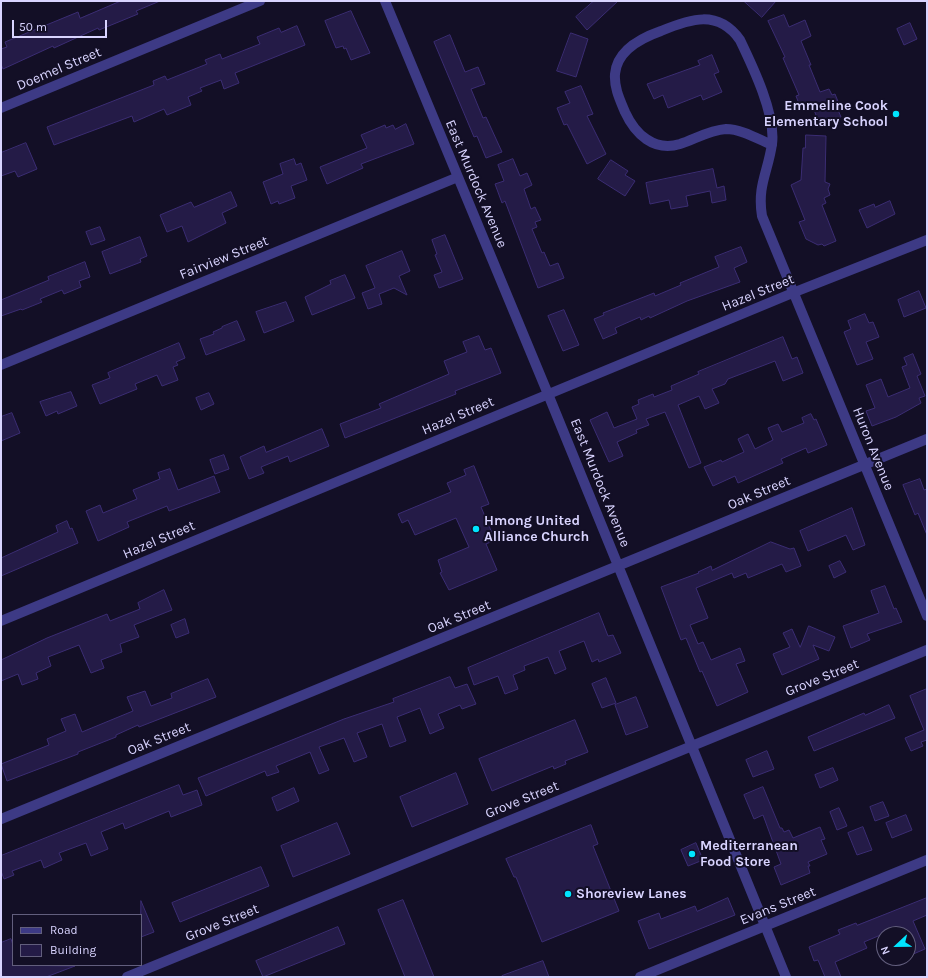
<!DOCTYPE html>
<style>
body{margin:0}
#map{position:relative;width:928px;height:978px;overflow:hidden;background:#130f26;font-family:Karla,sans-serif}
canvas{display:block}
.frame{position:absolute;inset:0;border:2px solid #d9d4ff;pointer-events:none}
.legend{position:absolute;left:12px;top:914px;width:130px;height:52px;box-sizing:border-box;background:#130f26;border:1px solid #625e7d;margin:0;padding:5px 7px;list-style:none;font-size:12px;color:#d9d4ff}
.legend li{display:flex;align-items:center;gap:8px;height:20px}
.legend b{width:20px;border:1px solid #625e7d}
.north{position:absolute;left:876px;top:926px;width:40px;height:40px;box-sizing:border-box;background:#130f26;border:1px solid #625e7d;border-radius:50%;rotate:248deg;font-size:11px;font-weight:700;line-height:16px;text-align:center;color:#d9d4ff}
.north::after{content:'';display:block;margin:auto;width:14px;height:18px;background:#00e5ff;clip-path:polygon(50% 0,100% 100%,50% 72%,0 100%)}
.scale{position:absolute;left:12px;top:20px;width:95px;height:18px;box-sizing:border-box;border:2px solid #d9d4ff;border-top:0;padding-left:5px;font-size:12px;line-height:14px;white-space:nowrap;color:#d9d4ff;-webkit-text-stroke:3px #130f26;paint-order:stroke}
</style>
<div id="map">
<canvas width="928" height="978"></canvas>
<div class="frame"></div>
<ul class="legend">
<li><b style="height:5px;background:#3d3a85"></b>Road</li>
<li><b style="height:11px;background:#241b47"></b>Building</li>
</ul>
<div class="north">N</div>
<div class="scale">50 m</div>
</div>
<script>
const context = document.querySelector('canvas').getContext('2d');
context.lineJoin = 'round';
function fillPath(path, color) { context.fillStyle = color; context.fill(path, 'evenodd'); }
function stroke(path, color, width, dash) { context.strokeStyle = color; context.lineWidth = width; context.lineCap = dash ? 'butt' : 'round'; context.setLineDash(dash || []); context.stroke(path); }
function write(font, color, halo, rows, align = 'center') {
  context.font = font + ' Karla,sans-serif'; context.lineWidth = 4; context.setLineDash([]); context.textBaseline = 'middle'; context.strokeStyle = halo; context.fillStyle = color; for (const [text, x, y, turn = 0] of rows) {
    context.save(); context.translate(x, y); context.rotate((+turn || 0) * Math.PI / 180); context.textAlign = isNaN(turn) ? turn : align; if (halo) context.strokeText(text, 0, 0); context.fillText(text, 0, 0); context.restore();
  }
}
const building = new Path2D(`
 M121,1H160L136,11L138,14L99,30L98,28L54,48L53,46L3,69L1,64V49L7,47L5,42L78,12L80,18Z
 M594,1H618L587,30L576,17Z
 M744,1H776L762,17Z
 M351,11L370,53L351,60L346,48L344,49L343,46L336,48L325,21Z
 M784,15L789,27L805,20L811,36L801,41L811,65H809L820,92L829,89L832,95L835,94L841,109L838,110L841,117L820,125L812,105L801,109L796,96L799,95L783,58L785,57L768,21Z
 M910,23L917,39L904,45L897,29Z
 M297,26L305,45L235,73L239,83L224,89L221,80L200,88L202,91L188,97L191,105L167,115L164,109L134,122L132,116L54,145L47,127L154,85L153,81L165,76L167,80L207,64L205,60L220,54L222,59L260,44L257,37L279,28L281,32Z
 M571,33L588,39L576,77L557,71Z
 M450,35L465,72L478,67L485,84L471,89L483,118L486,117L502,152L486,158L477,136L474,137L434,42Z
 M712,55L719,72L714,74L722,92L703,100L701,95L668,108L663,95L654,99L647,84L700,65L698,61Z
 M581,86L593,114L587,116L606,154L587,164L567,124L564,125L557,108L570,103L565,92Z
 M406,124L414,144L361,164L363,168L327,184L320,167L367,148L361,135L385,125L386,128L393,125L395,129Z
 M806,135L826,136L825,182L830,184L828,189L830,195L824,198L826,203L822,205L836,241L824,246L822,244L818,245L806,239L799,222L805,220L791,185L801,180L803,148H805Z
 M26,143L37,169L18,177L15,171L1,176V153Z
 M294,159L296,165L301,163L307,180L291,186L295,198L279,204L278,201L271,204L263,182L283,174L280,164Z
 M513,159L520,176L527,173L532,185L524,189L531,209L535,207L541,220L535,222L537,227L532,229L542,253L544,252L550,266L558,263L564,278L538,288L505,201L502,203L495,184L504,181L498,165Z
 M611,160L628,171L625,175L635,181L625,196L598,179Z
 M713,169L717,188L724,186L726,200L712,203L710,191L686,196L688,206L671,209L669,200L650,204L646,183Z
 M231,192L237,206L222,213L226,223L188,242L182,226L167,232L160,215L191,202L194,207Z
 M890,201L895,214L867,228L859,210L874,204L875,207Z
 M100,227L105,240L91,245L86,232Z
 M445,235L463,279L439,288L434,275L442,272L435,255L437,254L432,240Z
 M140,237L147,256L140,259L141,262L110,274L102,252Z
 M741,247L747,262L734,268L740,282L687,301L650,318L649,316L641,320L640,317L615,328L617,333L603,339L594,319L604,315L603,313L654,293L655,296L681,285L680,283L719,267L715,257Z
 M402,251L410,271L399,276L407,295L394,288L379,294L382,304L368,309L362,293L375,288L366,266Z
 M85,262L90,277L79,281L81,287L64,294L62,290L40,299L42,302L22,310L21,309L1,316V300L49,280L48,277Z
 M345,275L355,298L312,315L305,297L331,284L330,281Z
 M919,291L926,308L904,317L898,300Z
 M286,302L294,321L264,333L256,312Z
 M564,310L579,345L563,351L548,316Z
 M865,314L869,323L873,322L879,337L866,342L873,359L857,365L844,332L851,329L848,321Z
 M237,321L245,340L206,355L200,339L214,334L213,332L222,328V327Z
 M479,336L485,350L491,348L501,373L455,391L456,394L345,438L340,424L381,408L379,404L449,374L444,361L467,352L463,342Z
 M783,337L792,359L797,357L803,373L783,381L775,361L728,379L725,384L712,389L719,403L705,409L699,396L678,405L701,463L689,468L665,412L646,419L649,425L636,430L637,433L617,442L623,456L609,462L590,420L607,412L614,428L637,419L632,407L639,404L638,400L653,394L654,397L672,390L671,386L699,374L698,372Z
 M179,343L185,358L176,362L178,365L173,367L178,380L162,386L157,375L135,384L137,389L100,404L92,385L110,378L108,373Z
 M913,354L921,374L917,376L925,396L919,398L921,403L896,417L872,426L866,411L875,408L866,385L881,379L888,397L910,388L902,367L907,365L904,358Z
 M71,392L77,406L58,414L57,411L46,416L40,402Z
 M209,393L214,404L201,410L196,398Z
 M12,413L20,433L1,441V417Z
 M811,414L814,420L816,419L827,445L808,453L806,448L781,459L783,463L738,483L735,476L713,486L704,467L721,460L722,462L744,452L738,439L748,434L755,449L773,440L768,428L778,424L782,432L804,423L802,418Z
 M322,429L329,446L290,462L288,456L261,467L264,473L249,479L240,457L264,446L266,452Z
 M224,455L229,469L215,474L210,460Z
 M474,466L489,504L481,507L495,540L486,544L497,570L449,590L440,573L442,572L438,560L469,547L456,518L415,535L408,520L402,523L398,514L451,492L447,483L466,475L464,470Z
 M170,469L178,490L214,476L220,492L169,511L167,506L127,522L129,527L98,541L86,511L100,505L103,513L137,499L133,490L160,479L158,473Z
 M920,479L924,490L927,489V535L918,513L915,515L903,485Z
 M852,508L865,545L853,550L846,535L808,551L800,531Z
 M67,521L70,529L72,528L78,543L1,576V558L58,532L56,526Z
 M771,542L790,549L794,548L801,566L786,572L782,564L748,578L746,573L734,578L732,573L696,588L708,618L690,625L698,644L703,642L711,660L740,648L745,661L736,664L748,692L717,706L702,671L700,672L686,638L681,640L661,587L699,573L698,572L711,566L712,570Z
 M840,561L846,572L834,578L829,566Z
 M885,586L894,609L896,608L902,622L867,634L870,640L851,648L843,626L879,613L871,591Z
 M164,590L172,610L134,625L139,637L120,644L122,652L101,660L104,668L91,673L79,645L48,657L51,666L36,673L38,679L22,685L18,674L1,681V660L47,638L107,614L110,621L140,609L138,603Z
 M599,613L608,636L613,635L621,653L599,662L598,659L592,662L584,641L559,651L566,669L555,674L548,657L524,666L525,670L513,675L518,689L505,694L498,676L474,685L468,668Z
 M185,619L189,633L176,638L171,625Z
 M809,626L835,637L829,651L813,645L819,659L782,675L773,654L790,647L783,633L792,629L800,647Z
 M450,677L455,688L467,684L476,704L462,709L460,705L438,714L444,728L430,734L420,708L397,717L406,741L390,747L382,724L357,733L367,757L354,762L344,738L319,747L329,770L319,774L310,752L276,766L279,772L267,776L265,771L206,796L198,778L344,719L394,702L393,699Z
 M606,678L616,703L602,708L592,684Z
 M208,679L216,697L139,727L138,725L116,735V737L78,752V754L7,781L1,764L49,745L47,739L66,731L61,719L75,714L82,732L133,711L127,697L145,691L151,706L172,698L171,694Z
 M927,689V740L921,742L923,746L911,751L905,738L924,730L910,696Z
 M636,697L648,727L626,735L615,705Z
 M889,705L895,718L814,751L808,737L864,713L865,715Z
 M575,720L588,752L565,761L566,764L554,769L553,766L492,791L479,759Z
 M767,751L774,769L753,777L746,760Z
 M833,768L838,780L820,788L815,775Z
 M456,773L468,804L412,827L400,797Z
 M179,785L183,795L197,790L202,805L171,817L169,811L125,829L123,823L101,832L108,849L91,856L86,843L59,853L62,860L44,868L41,860L12,871L14,875L4,879L1,871V856Z
 M763,787L780,828H782L784,832L789,830L793,838L820,827L825,839L821,840L827,854L808,862L810,866H808L810,873L781,885L774,867L781,864L763,815L754,819L744,795Z
 M294,788L299,801L277,811L272,798Z
 M883,802L889,816L875,821L870,807Z
 M839,808L847,826L837,830L830,812Z
 M906,815L912,830L892,838L886,823Z
 M337,823L350,854L293,877L281,846Z
 M591,825L598,844L593,846L619,911L542,942L516,877H514L506,859Z
 M863,827L872,850L857,855L848,833Z
 M696,843L703,860L688,866L681,850Z
 M261,867L269,886L180,922L172,903Z
 M728,898L735,915L649,949L638,921L659,913L661,919L695,906L697,911Z
 M927,898V915L913,921L925,949L911,955L908,948V934H892L890,931L864,942L867,948L835,962L841,977H825L818,960L814,961L809,947L840,934L838,930L856,923L857,925Z
 M403,900L434,977H405L378,910Z
 M141,901L154,932L141,937Z
 M338,927L345,944L263,977L256,961Z
 M11,939L13,945V965L75,966L46,977H1V943Z
 M543,961L549,977H502V976Z`);
fillPath(building, '#241b47');
stroke(building, '#3b2d73', 1);
stroke(new Path2D(`
 M385,1L548,394L786,977
 M1,108L260,1
 M772,145C758,139 741,129 726,129C710,130 695,139 680,144C654,152 635,134 625,112C620,100 614,88 615,74C617,50 641,38 661,31C690,19 718,9 740,40C753,67 776,115 772,144C768,172 757,186 762,216L927,616
 M1,365L458,177
 M1,621L795,292L927,240
 M1,819L927,439
 M127,977L927,650
 M640,977L927,860`), '#3d3a85', 10);
for (const [x, y, r, color] of [
 [896,114,4,"#00e5ff"],
 [476,529,4,"#00e5ff"],
 [692,854,4,"#00e5ff"],
 [568,894,4,"#00e5ff"]
]) { const dot = new Path2D(); dot.arc(x, y, r, 0, 2 * Math.PI); context.fillStyle = color; context.fill(dot); stroke(dot, '#130f26', 1.5); }
write('14px', '#d9d4ff', '#130f26', [
 ["Doemel Street",59,69,-23],
 ["East Murdock Avenue",476,184,67],
 ["Fairview Street",224,258,-22],
 ["Hazel Street",758,293,-22],
 ["Hazel Street",458,416,-23],
 ["Huron Avenue",873,449,68],
 ["East Murdock Avenue",600,483,68],
 ["Oak Street",759,493,-23],
 ["Hazel Street",159,540,-23],
 ["Oak Street",459,617,-22],
 ["Grove Street",822,678,-22],
 ["Oak Street",159,739,-22],
 ["Grove Street",522,800,-22],
 ["Evans Street",778,906,-22],
 ["Grove Street",222,923,-22]
]);
write('bold 14px', '#d9d4ff', '#130f26', [
 ["Emmeline Cook",888,106,"right"],
 ["Elementary School",888,122,"right"],
 ["Hmong United",484,521],
 ["Alliance Church",484,537],
 ["Mediterranean",700,846],
 ["Food Store",700,862],
 ["Shoreview Lanes",576,894]
], 'left');
</script>
